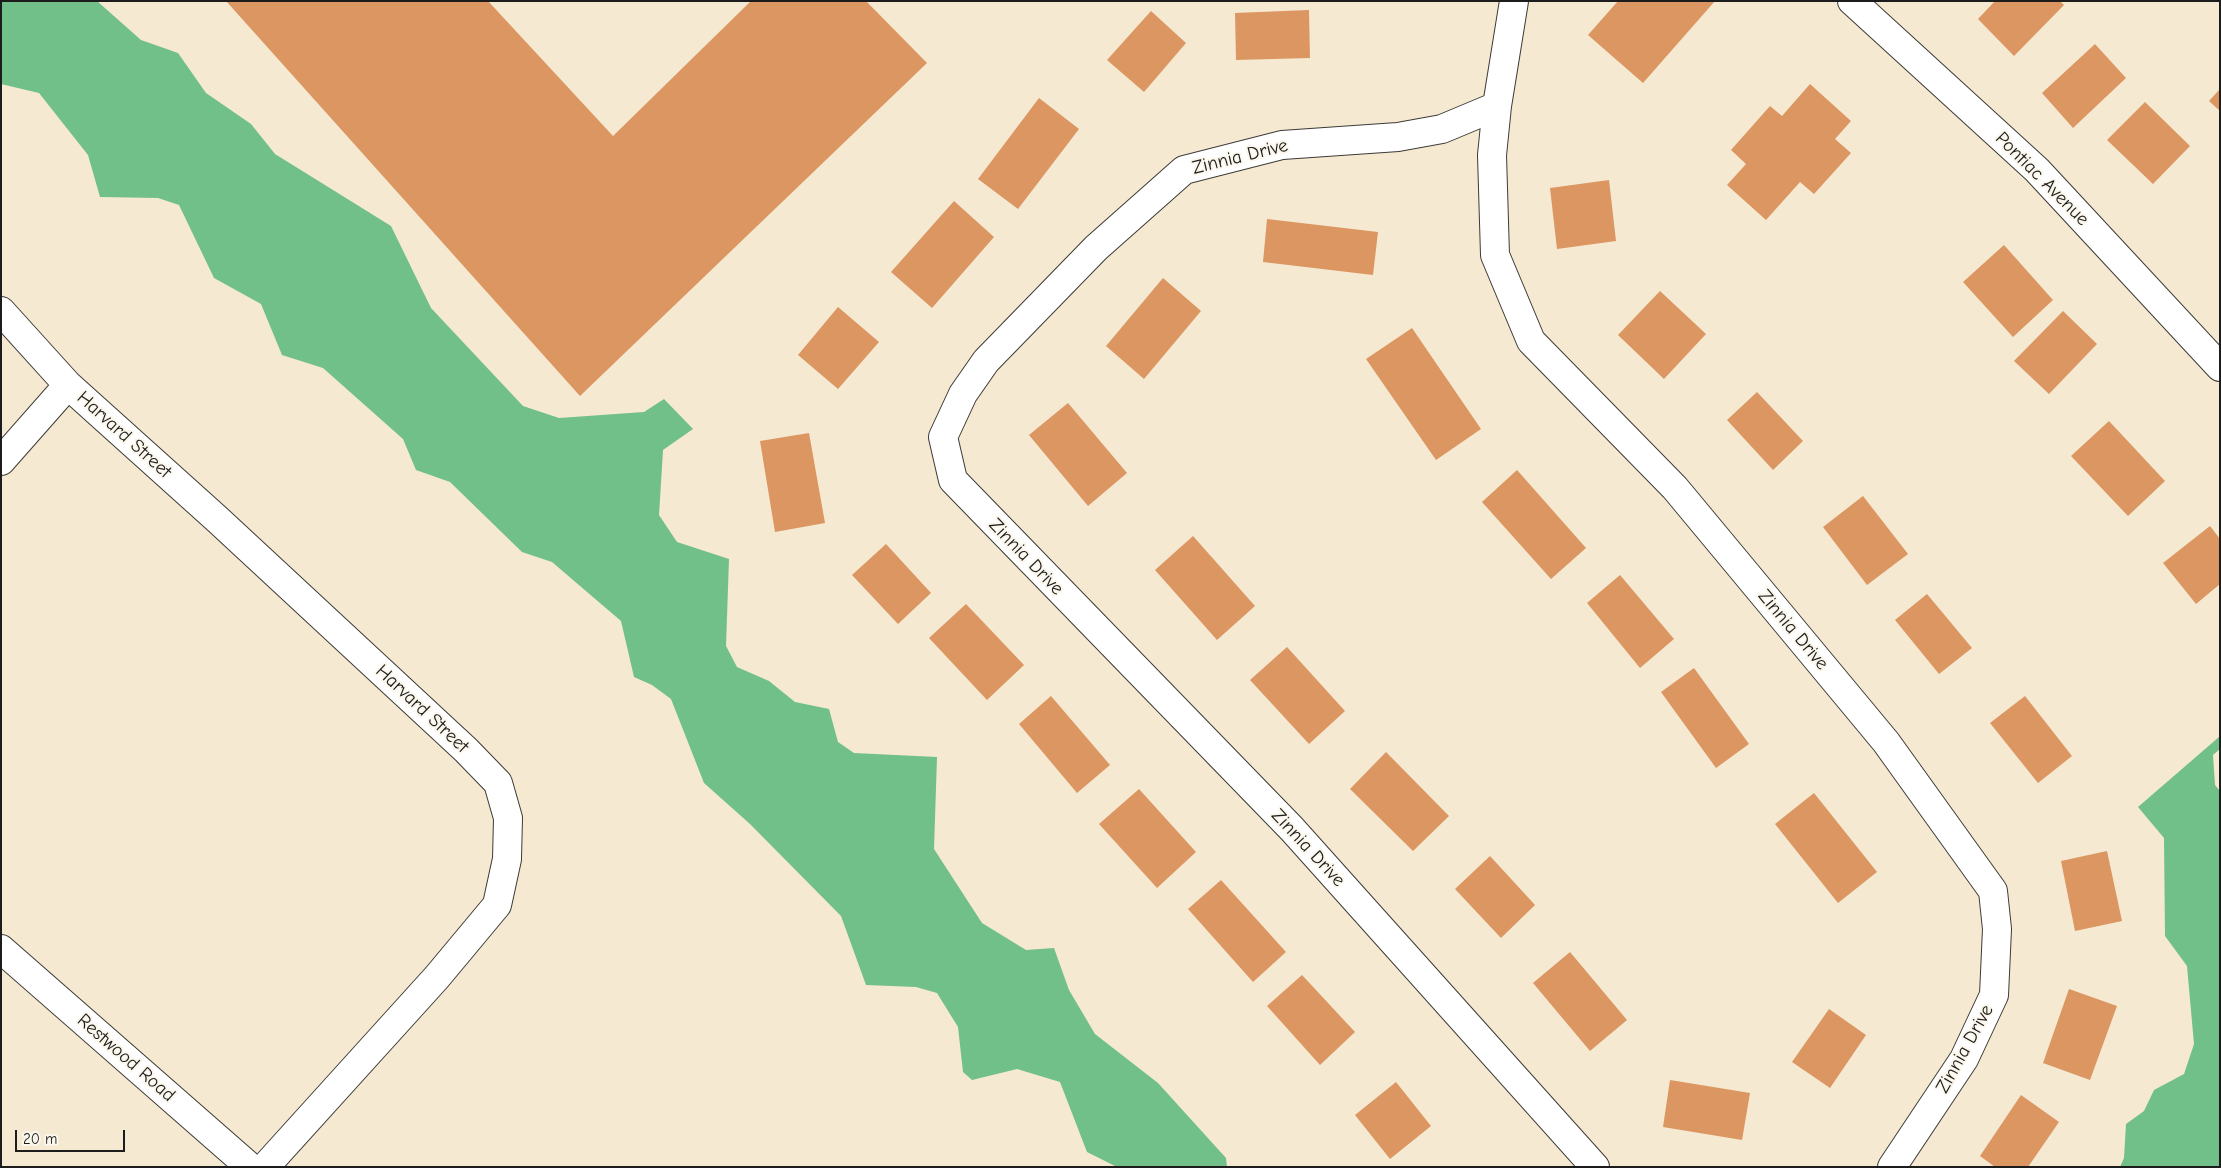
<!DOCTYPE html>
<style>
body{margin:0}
#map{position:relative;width:2221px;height:1168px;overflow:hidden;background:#f5e9d2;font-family:"Comic Neue",sans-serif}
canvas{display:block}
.frame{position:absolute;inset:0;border:2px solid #1c1c1c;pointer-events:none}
.scale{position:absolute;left:15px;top:1130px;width:110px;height:22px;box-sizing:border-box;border:2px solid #1c1c1c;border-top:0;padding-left:6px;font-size:15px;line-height:18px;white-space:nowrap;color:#1c1c1c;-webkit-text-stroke:4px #fbf7ec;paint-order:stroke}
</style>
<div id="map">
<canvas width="2221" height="1168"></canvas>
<div class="frame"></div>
<div class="scale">20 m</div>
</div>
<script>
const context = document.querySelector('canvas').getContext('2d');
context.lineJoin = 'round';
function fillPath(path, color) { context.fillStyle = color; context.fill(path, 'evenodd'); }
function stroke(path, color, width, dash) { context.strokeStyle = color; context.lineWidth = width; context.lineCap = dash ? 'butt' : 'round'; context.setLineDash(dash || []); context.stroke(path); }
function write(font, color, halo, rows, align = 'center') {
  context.font = font + ' "Comic Neue",sans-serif'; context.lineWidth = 4; context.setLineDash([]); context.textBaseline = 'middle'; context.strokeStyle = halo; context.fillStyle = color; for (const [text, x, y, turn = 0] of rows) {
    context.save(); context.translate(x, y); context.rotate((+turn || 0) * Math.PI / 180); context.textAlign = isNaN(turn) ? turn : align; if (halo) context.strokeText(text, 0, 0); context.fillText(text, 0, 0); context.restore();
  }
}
fillPath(new Path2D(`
 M1,1H97L141,40L178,53L206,93L251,124L275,154L391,226L431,308L523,406L559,418L644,412L664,399L693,429L663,450L659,515L677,542L729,559L726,646L737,667L769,681L795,702L829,709L838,742L854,753L937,757L934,849L982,923L1026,950L1054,948L1069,990L1095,1034L1158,1083L1226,1158L1227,1167H1117L1087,1152L1060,1082L1017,1069L972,1080L963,1072L958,1027L937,993L916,987L866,985L841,916L750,824L704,783L671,699L652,685L634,677L621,621L552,562L522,552L450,482L416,470L403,439L323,368L282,355L261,304L214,278L179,205L158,198L100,197L88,155L39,93L1,84Z
 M2219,737L2220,749L2213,755L2215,785L2220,791V1167H2120L2124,1158L2126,1124L2144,1111L2154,1090L2184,1074L2194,1044L2187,966L2165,936L2164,838L2138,807Z`), '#71bf89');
fillPath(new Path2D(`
 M226,1H488L613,136L751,1H866L927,63L580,396Z
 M1618,1H1715L1643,83L1588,35Z
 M1995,1H2060L2064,5L2014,56L1978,19Z
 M1309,10L1310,58L1236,60L1235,13Z
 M1151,11L1186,43L1144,92L1107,60Z
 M2095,44L2126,78L2073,128L2042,93Z
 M1810,84L1851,121L1835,139L1851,153L1814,194L1800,182L1766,220L1727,185L1746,164L1731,150L1770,106L1782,116Z
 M2220,89V111L2209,101Z
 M1039,98L1079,129L1018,209L978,179Z
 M2145,102L2190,146L2153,184L2107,140Z
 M1609,180L1616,241L1557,249L1550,188Z
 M954,201L994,237L932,308L891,272Z
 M1267,219L1378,232L1373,275L1263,262Z
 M2004,245L2053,300L2013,337L1963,282Z
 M1163,278L1201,311L1144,379L1106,346Z
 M1660,291L1706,334L1664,379L1618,335Z
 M838,307L879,342L838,389L798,355Z
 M2063,311L2097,344L2049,394L2014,361Z
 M1412,328L1481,429L1436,460L1366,359Z
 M1757,392L1803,441L1773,470L1727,420Z
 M1068,403L1127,473L1088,506L1029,435Z
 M2109,421L2165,481L2128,516L2071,456Z
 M809,433L825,523L775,532L760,441Z
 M1517,470L1586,548L1551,579L1482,502Z
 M1863,496L1908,554L1867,585L1823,527Z
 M2210,526L2220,539V584L2196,604L2163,563Z
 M1193,536L1255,606L1217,640L1155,570Z
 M886,544L931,593L898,624L852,575Z
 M1620,575L1674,639L1640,668L1587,603Z
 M1927,594L1972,648L1939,674L1895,620Z
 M966,604L1024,665L987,700L929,638Z
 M1287,647L1345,711L1309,744L1250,680Z
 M1694,668L1749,744L1716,768L1661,692Z
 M1051,696L1110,765L1077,793L1019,724Z
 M2025,696L2072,756L2038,783L1990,723Z
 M1386,752L1449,816L1413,851L1350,789Z
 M1139,789L1196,852L1157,888L1099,824Z
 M1814,793L1877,872L1838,903L1775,824Z
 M2107,851L2122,921L2075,931L2061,861Z
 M1490,856L1535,905L1501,938L1455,889Z
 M1221,880L1286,952L1253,982L1188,909Z
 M1570,952L1627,1020L1590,1051L1533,983Z
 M1302,975L1355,1032L1320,1065L1267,1006Z
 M2069,989L2117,1006L2090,1080L2043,1063Z
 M1829,1009L1866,1035L1830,1088L1792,1062Z
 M1670,1080L1750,1093L1742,1140L1663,1127Z
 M1396,1082L1431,1126L1390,1159L1355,1115Z
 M2021,1095L2059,1122L2028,1167H1995L1980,1156Z`), '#db9661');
const street = new Path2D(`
 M1497,106L1514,1
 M1,311L68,385L217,519L466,750L498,783L508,818L507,859L497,905L437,977L265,1167
 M1,461L68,385
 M1,949L250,1167
 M1595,1167L1292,829L953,480L943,437L963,394L986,361L1096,248L1184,170L1282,145L1398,137L1442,129L1497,106L1492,155L1495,255L1531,341L1675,488L1886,742L1993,891L1997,929L1994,995L1964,1059L1892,1167`);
const secondary = new Path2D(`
 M1852,1L2037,170L2220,367`);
stroke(street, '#3d3b37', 30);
stroke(secondary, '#3d3b37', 30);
stroke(street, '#fff', 28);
stroke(secondary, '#fff', 28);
write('19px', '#1c1c1c', '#fbf7ec', [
 ["Zinnia Drive",1240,157,-14],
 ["Pontiac Avenue",2042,179,45],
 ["Harvard Street",124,435,42],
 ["Zinnia Drive",1026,557,46],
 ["Zinnia Drive",1793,630,50],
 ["Harvard Street",422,709,43],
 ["Zinnia Drive",1308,848,47],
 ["Zinnia Drive",1965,1049,-61],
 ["Restwood Road",126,1058,41]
]);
</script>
